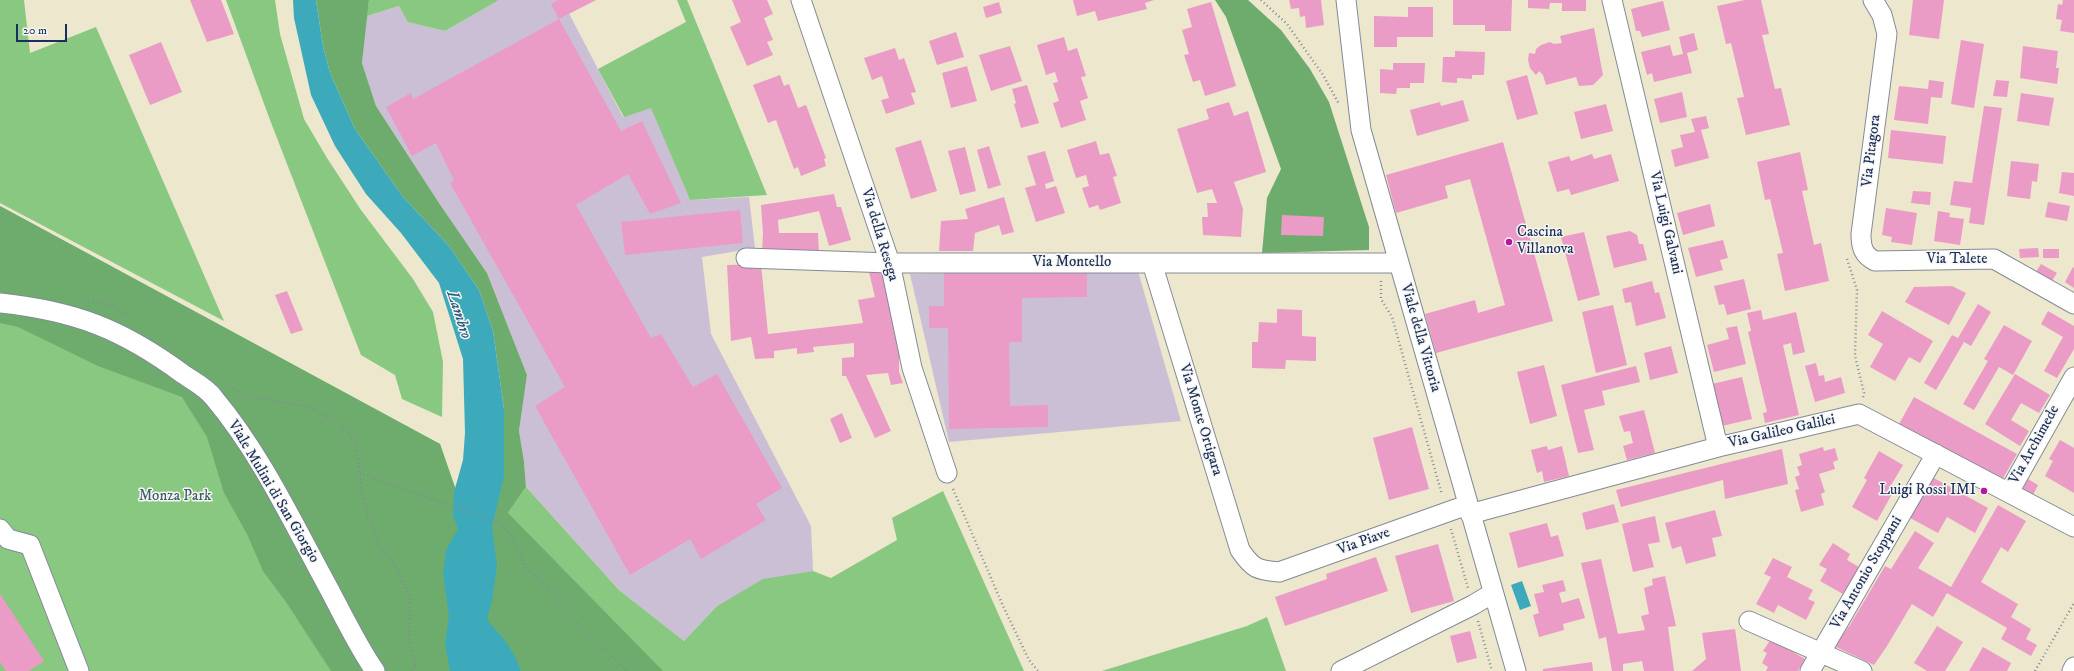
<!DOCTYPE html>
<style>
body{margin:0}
#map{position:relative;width:2074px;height:671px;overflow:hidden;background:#ece7cd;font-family:"IM FELL DW Pica",serif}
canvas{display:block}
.scale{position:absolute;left:16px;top:24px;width:51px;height:18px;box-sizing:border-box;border:2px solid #1b2f5e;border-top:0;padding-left:5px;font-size:12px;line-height:14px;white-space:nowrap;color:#1b2f5e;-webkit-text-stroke:3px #f6f6f2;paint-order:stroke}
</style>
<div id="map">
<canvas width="2074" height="671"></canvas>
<div class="scale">20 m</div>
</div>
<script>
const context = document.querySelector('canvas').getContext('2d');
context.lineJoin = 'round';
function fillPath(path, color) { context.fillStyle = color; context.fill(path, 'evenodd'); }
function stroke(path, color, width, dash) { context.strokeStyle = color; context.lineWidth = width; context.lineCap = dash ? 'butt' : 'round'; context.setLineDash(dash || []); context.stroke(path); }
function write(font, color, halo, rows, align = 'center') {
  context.font = font + ' "IM FELL DW Pica",serif'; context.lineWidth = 3; context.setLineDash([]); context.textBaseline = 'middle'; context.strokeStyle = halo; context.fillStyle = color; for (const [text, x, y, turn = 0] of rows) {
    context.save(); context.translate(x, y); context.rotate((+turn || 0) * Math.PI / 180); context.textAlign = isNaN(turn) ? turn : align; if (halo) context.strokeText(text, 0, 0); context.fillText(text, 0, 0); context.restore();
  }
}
fillPath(new Path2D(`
 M499,0H562L623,117L651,107L690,200L749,197L755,248L702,257L711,334L811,526L813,571L763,580L717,606L684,641L619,590L526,487L524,461L519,431L527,375L487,273L439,203L376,106L362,63L367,16L399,6L409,22L445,31Z
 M1138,271L1181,421L949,442L910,274Z`), '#cbbfd5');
fillPath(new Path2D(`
 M0,0H24L30,53L96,27L224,321L0,203Z
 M226,0H275L280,34L304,119L327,158L361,210L413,279L433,312L443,362L442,417L402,399L395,375L361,355L270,120Z
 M369,0H499L445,31L408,22L399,6L367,16Z
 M677,0H687L767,195L690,200L651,108L624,117L598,69L686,22Z
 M0,206L440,444L458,496L508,513L526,487L619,590L684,641L717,606L763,579L813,571L831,578L897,540L892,518L943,491L1024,671H0Z
 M1267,617L1286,671H1102L1247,626Z`), '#88c880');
fillPath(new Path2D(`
 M316,0H369L362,63L376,106L439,203L487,273L527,375L519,431L524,461L526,487L508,513L663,671H331L286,602L263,571L247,534L224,493L207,437L182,397L98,366L18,327L0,323V206L440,444L458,496L504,476V409L493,331L479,290L449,246L403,197L355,129L330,73L323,46Z
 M1215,0H1248L1281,30L1310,69L1329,102L1369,227V250L1262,253L1267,198L1281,169L1226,17Z`), '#6eac6e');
fillPath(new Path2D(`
 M293,0H316L323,46L330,73L355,129L403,197L449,246L479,290L493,331L504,409V476L492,527L497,566L492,600L487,620C502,636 514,650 521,671H450L445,644L449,616L443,574L446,550L458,529L453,516L454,492L463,460L465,433L463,359L439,283L401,233L366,194L335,146L311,95L294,18Z
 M1522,581L1531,606L1520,610L1511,585Z`), '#3caabb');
fillPath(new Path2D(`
 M190,0H221L234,34L207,42Z
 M558,0H596L559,19L551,4Z
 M732,0H767L773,14L764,18L773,40L767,42L773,55L747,66L730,27L741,22Z
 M1073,0H1154L1145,3L1147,9L1098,21L1095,11L1077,16Z
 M1289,0H1321L1324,25L1306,28L1305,16L1300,17L1299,8L1291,9Z
 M1453,0H1512L1511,31H1485V25H1453Z
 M1528,0H1586V11H1562V3H1550L1549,9L1528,8Z
 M1745,0H1761L1769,34L1762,35L1775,89L1781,88L1790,125L1746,135L1737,98L1744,97L1731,43L1726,44L1717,6Z
 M1913,0H1944L1939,39L1909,35Z
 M2063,0H2074V33L2060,31L2062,20L2056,19L2058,4L2062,5Z
 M1663,1L1670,30L1642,37L1640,31H1636L1631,9Z
 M999,2L1002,13L986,18L983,7Z
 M1211,2L1236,86L1205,96L1200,80L1193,82L1184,55L1189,54L1182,30L1192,27L1187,9Z
 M1408,7H1433V37H1397V47H1374V16L1408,17Z
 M559,19L621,131L642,121L681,203L650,214L628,174L576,205L651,338L661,334L693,387L717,374L782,488L756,504L766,520L701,559L690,539L630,575L535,406L565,387L450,183L454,180L436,143L412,156L386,107L411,93L413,99Z
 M1594,28L1603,75L1593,85L1579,86L1576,77L1546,85L1543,75L1539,71L1536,75L1530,68L1528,60L1529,53L1535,54L1536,49L1541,45L1550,42L1554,44L1562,43L1560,36Z
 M956,32L964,57L937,65L929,41Z
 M1694,33L1698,50L1687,53L1692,73L1654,82L1652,73L1647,75L1641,52L1670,45L1673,56L1683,54L1679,37Z
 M1064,37L1068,51L1077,48L1086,76L1081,77L1088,98L1080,101L1086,120L1061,128L1053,103L1059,101L1053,83L1058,82L1055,72L1046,75L1037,45Z
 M1961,40L1984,44L1974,108L1951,104Z
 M161,42L182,92L150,105L129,55Z
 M1010,46L1022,81L991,91L979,55Z
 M2023,46L2058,51L2056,68H2059L2057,84L2020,78Z
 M895,48L899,60L904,58L916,92L911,93L915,104L886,114L881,100L889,98L882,76L872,80L864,58Z
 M1455,51L1485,52L1484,75H1472V79L1457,78V83L1442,82L1443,57H1455Z
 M1393,63H1425L1424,83H1410V88H1397L1396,94L1380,93V69L1393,70Z
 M967,66L977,101L951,108L942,73Z
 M780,75L784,86L789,84L798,108L806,105L826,158L824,159L826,166L801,176L798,167L794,169L776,120L768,123L753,85Z
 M1527,75L1538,114L1517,120L1506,81Z
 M1929,80L1944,82L1942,98L1931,97L1928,124L1894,120L1899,86L1928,89Z
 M1996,80L2009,81L2007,97L1993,96Z
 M1027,85L1039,123L1021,128L1014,104L1016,103L1012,89Z
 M1682,92L1687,117L1660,123L1654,99Z
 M2021,93L2054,98L2049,126L2017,121Z
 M1463,100L1469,121L1417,136L1410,110L1440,102L1441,106Z
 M1229,102L1234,116L1248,111L1266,172L1234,182L1243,209L1241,237L1203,235L1202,217H1208L1207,203H1217L1212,189L1197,193L1177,129L1209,119L1206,109Z
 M1606,104L1613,131L1581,139L1574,112Z
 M1984,106L2002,108L1984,225L1969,223L1971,208L1950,205L1954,181L1972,183Z
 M1706,116L1709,128L1701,130L1709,158L1675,167L1671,150L1683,147L1680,135L1695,132L1691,119Z
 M1891,130L1946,136L1943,164L1888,158Z
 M921,140L937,191L911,199L895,148Z
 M1096,141L1100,155L1109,153L1117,176L1113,177L1121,203L1100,210L1098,205L1089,208L1082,188L1089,186L1086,175L1076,178L1067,150Z
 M1503,142L1553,321L1436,353L1425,314L1475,300L1478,313L1505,305L1470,179L1445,186L1448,198L1396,213L1386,175Z
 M989,146L1001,185L988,189L977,150Z
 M965,147L976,191L960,195L948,151Z
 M1045,151L1054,181L1045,184L1046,189L1056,186L1065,213L1036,222L1025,188L1036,185L1027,156Z
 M1800,152L1808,190L1802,191L1814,245L1821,243L1829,281L1785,291L1777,254L1783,253L1770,199L1765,200L1757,162Z
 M1592,154L1594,159L1611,154L1619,181L1571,195L1569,189L1557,192L1548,162L1569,156L1571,161Z
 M2011,161L2039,164L2037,182L2032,181L2030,199L2007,196Z
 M2062,172L2074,173V196L2059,193Z
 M1913,191L1931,192L1930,205L1911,203Z
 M834,194L837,207H841L851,240L829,246L819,211L778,220L779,233H818L819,253H762L763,233L761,205Z
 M1004,197L1014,232L1002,235L999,225L975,233L973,251H939L941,221L968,219L965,209Z
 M2048,202L2070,206L2067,221L2045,217Z
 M1710,204L1715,226L1683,235L1677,213Z
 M1886,208L1917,213L1912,245L1891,242L1892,237L1882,235Z
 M740,210L743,243L625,255L621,222Z
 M1938,211L1950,213L1949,217L1964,219L1960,245L1934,241Z
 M1282,215L1324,217L1323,236L1281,235Z
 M1630,231L1637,235L1639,244H1643L1647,260L1614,268L1606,236Z
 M1584,232L1600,295L1578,301L1561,237Z
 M1723,240L1728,258L1720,260L1723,270L1696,277L1688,248Z
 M2038,248L2039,257L2020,258L2019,249Z
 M2043,249H2059V258H2043Z
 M761,264L768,334L863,323L858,300L875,297L868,268L883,269L896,320L893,325L899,354V372L903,383L891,385L888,373L866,375L891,431L875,438L846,376H842V358L854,357V343L813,347L814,352L797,354V348L774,351V358L755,359L751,337L731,341L727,265Z
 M2041,264L2057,273L2052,281L2036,272Z
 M2073,267L2074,268V288L2065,282Z
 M1087,270V297L1022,298V342H1009L1010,406L1048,405V427L949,429L948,328H929V306H944V272Z
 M1744,279L1751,309L1727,315L1724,304L1719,305L1714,286Z
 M1652,281L1655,293L1659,292L1666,318L1636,326L1631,302L1625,303L1622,289Z
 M1952,286L1966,293L1949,325L1905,302L1914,287Z
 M287,291L303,330L291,334L275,295Z
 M1978,304L1991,312L1971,346L1964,342L1936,390L1924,383L1952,335L1958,338Z
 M1613,305L1627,365L1596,373L1582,312Z
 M1277,309L1302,310V336L1316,337V361L1286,360L1285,369L1252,368V342H1258L1259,322L1277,323Z
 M1761,310L1763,320L1796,312L1805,352L1793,355L1791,343L1783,345L1799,415L1765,423L1763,413L1767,412L1748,332L1751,331L1747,313Z
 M1882,311L1933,341L1920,363L1909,357L1895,381L1870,367L1883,344L1868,335Z
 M2048,311L2074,326V349L2057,378L2044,371L2063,337L2041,324Z
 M2004,325L2032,341L2013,375L1999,367L1974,410L1963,404L1988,361L1984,359Z
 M1737,326L1746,364L1714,372L1707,345L1729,339L1726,328Z
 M1671,346L1678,373L1650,380L1644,353Z
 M1816,363L1819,376L1824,375L1825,382L1841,377L1845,393L1815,402L1805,366Z
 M1544,365L1557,416L1530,424L1517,372Z
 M1636,366L1640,382L1602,391L1605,405L1584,410L1594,450L1578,453L1561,385Z
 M2015,374L2050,395L2039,413L2021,403L2011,420L2029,431L2020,446L1985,424Z
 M1742,377L1752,419L1722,426L1712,384Z
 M1914,397L2017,454L2002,480L1899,424Z
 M1644,410L1655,453L1627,460L1623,446L1633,443L1630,431L1624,432L1619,416Z
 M842,413L852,438L840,443L830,419Z
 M1412,427L1429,489L1389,500L1373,438Z
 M2060,440L2074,448V493L2045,476L2053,461L2049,459Z
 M1547,446L1548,450L1562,446L1569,476L1544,482L1542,471L1537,473L1531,450Z
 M1823,447L1824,451L1835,448L1838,460L1833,462L1835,469L1819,474L1825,492L1821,494L1824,505L1801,512L1795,490L1799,489L1795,477L1800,475L1797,467L1802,465L1799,454Z
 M1782,449L1788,484L1725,499L1723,480L1621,507L1616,490Z
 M1879,451L1903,465L1887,492L1892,494L1877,521L1852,507L1867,480L1864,478Z
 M1932,477L1988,508L1975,533L1947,517L1938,533L1910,518Z
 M2028,479L2038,485L2032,497L2021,492Z
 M1614,504L1619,522L1586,530L1582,513Z
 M1998,505L2026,521L2008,552L2001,547L1981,582L2018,604L2011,617L2031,629L2026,639L2037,645L2031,656L2001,639L2007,628L1947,593L1933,617L1912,604L1887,646L1874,665L1834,646L1850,625L1885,566L1891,569L1915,531L1934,543L1918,568L1951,587Z
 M1715,510L1722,536L1712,538L1716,556L1686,564L1681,546L1672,549L1665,523Z
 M1655,516L1660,542L1648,544L1654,567L1633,572L1622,524Z
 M1547,523L1551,537L1558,535L1564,556L1518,568L1509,533Z
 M1833,543L1850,554L1847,560L1859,567L1843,594L1820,581L1827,569L1819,565Z
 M1438,544L1454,601L1411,613L1395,556Z
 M1376,557L1388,591L1285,626L1275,597L1327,579L1326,574Z
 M1773,558L1792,567L1787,577L1813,590L1808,599L1815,602L1806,620L1778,605L1774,613L1756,604L1771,577L1764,574Z
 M1601,559L1618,634L1645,630L1641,616L1649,614L1644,588L1653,585L1652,579L1665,576L1676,626L1668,627L1674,671H1644L1642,661L1623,664V671H1612L1606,637L1599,639L1581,563Z
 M1563,580L1566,591L1559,593L1562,603L1579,598L1585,618L1563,624L1564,630L1539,637L1533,615L1539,613L1534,594L1544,592L1542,585Z
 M0,594L44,661L29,671H6L0,662Z
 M1937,626L1963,642L1945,671H1927L1914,663Z
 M1735,629L1741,671H1692L1706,659L1702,633Z
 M1470,631L1477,658L1457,663L1450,636Z
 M1771,639L1805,659L1798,671H1766L1768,667L1762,663L1767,653L1763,651Z
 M1983,647L2011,663L2007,671H1969Z
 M1592,662L1593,671H1543V669Z`), '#eb9cc6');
const minor = new Path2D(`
 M801,0L890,263L912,368L947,473
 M1346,0L1361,130L1516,671
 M1612,0L1718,447
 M1873,0L1882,15L1887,34L1861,234C1861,247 1863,255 1875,261L1994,259L2074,304
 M746,258L890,263H1399
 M1152,263L1240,550C1253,569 1257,570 1279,572L1467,505
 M0,303C75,311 122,329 183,374C193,381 207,388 214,398C261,454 293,523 328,587C343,615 357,645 375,671
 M2009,492L2074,377
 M1470,514L1718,447L1859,414L2074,527
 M0,529L8,539L30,545L79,671
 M1749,621L1862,671
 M1341,671L1473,605L1493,593
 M1810,671L1936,454
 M2072,671L2074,667`);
stroke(minor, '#848b96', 21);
stroke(new Path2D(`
 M1261,0L1287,24L1323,75L1339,104
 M1847,259L1857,290L1855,356L1864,393L1863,398
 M1381,281V299L1392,317L1442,495
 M88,302L111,305L127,317
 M226,383L246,396L310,407L338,423L356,442L363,502L377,541L398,571L410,599L409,645L415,664L411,671
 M360,473L498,523L510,533L526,568L552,592L574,620L627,671
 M953,489L1003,606L1029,660L1038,671
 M1451,529L1468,588
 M1478,621L1492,671
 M415,664L416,671
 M2035,671L2074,603`), '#848b96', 2.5, [1, 3]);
stroke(minor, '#fff', 19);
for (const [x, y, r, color] of [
 [1509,242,4,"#b5179e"],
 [1984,491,4,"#b5179e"]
]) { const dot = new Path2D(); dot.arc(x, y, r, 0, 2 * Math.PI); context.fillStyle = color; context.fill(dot); stroke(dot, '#f6f6f2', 1.5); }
write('15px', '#1b2f5e', '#f6f6f2', [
 ["Via Pitagora",1872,151,-83],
 ["Via Luigi Galvani",1665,223,77],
 ["Via della Resega",879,235,73],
 ["Via Talete",1957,260],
 ["Via Montello",1072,263],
 ["Viale della Vittoria",1420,338,74],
 ["Via Monte Ortigara",1200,420,73],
 ["Via Galileo Galilei",1782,432,-13],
 ["Via Archimede",2035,445,-61],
 ["Viale Mulini di San Giorgio",273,492,59],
 ["Via Piave",1364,542,-20],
 ["Via Antonio Stoppani",1867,573,-60]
]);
write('15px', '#1b2f5e', '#f6f6f2', [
 ["Cascina",1517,233],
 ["Villanova",1517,250],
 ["Luigi Rossi IMI",1976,491,"right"]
], 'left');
write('15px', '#3c5d68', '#f6f6f2', [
 ["Monza Park",175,497]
]);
write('italic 16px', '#275a7f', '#f6f6f2', [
 ["Lambro",458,315,72]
]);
</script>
